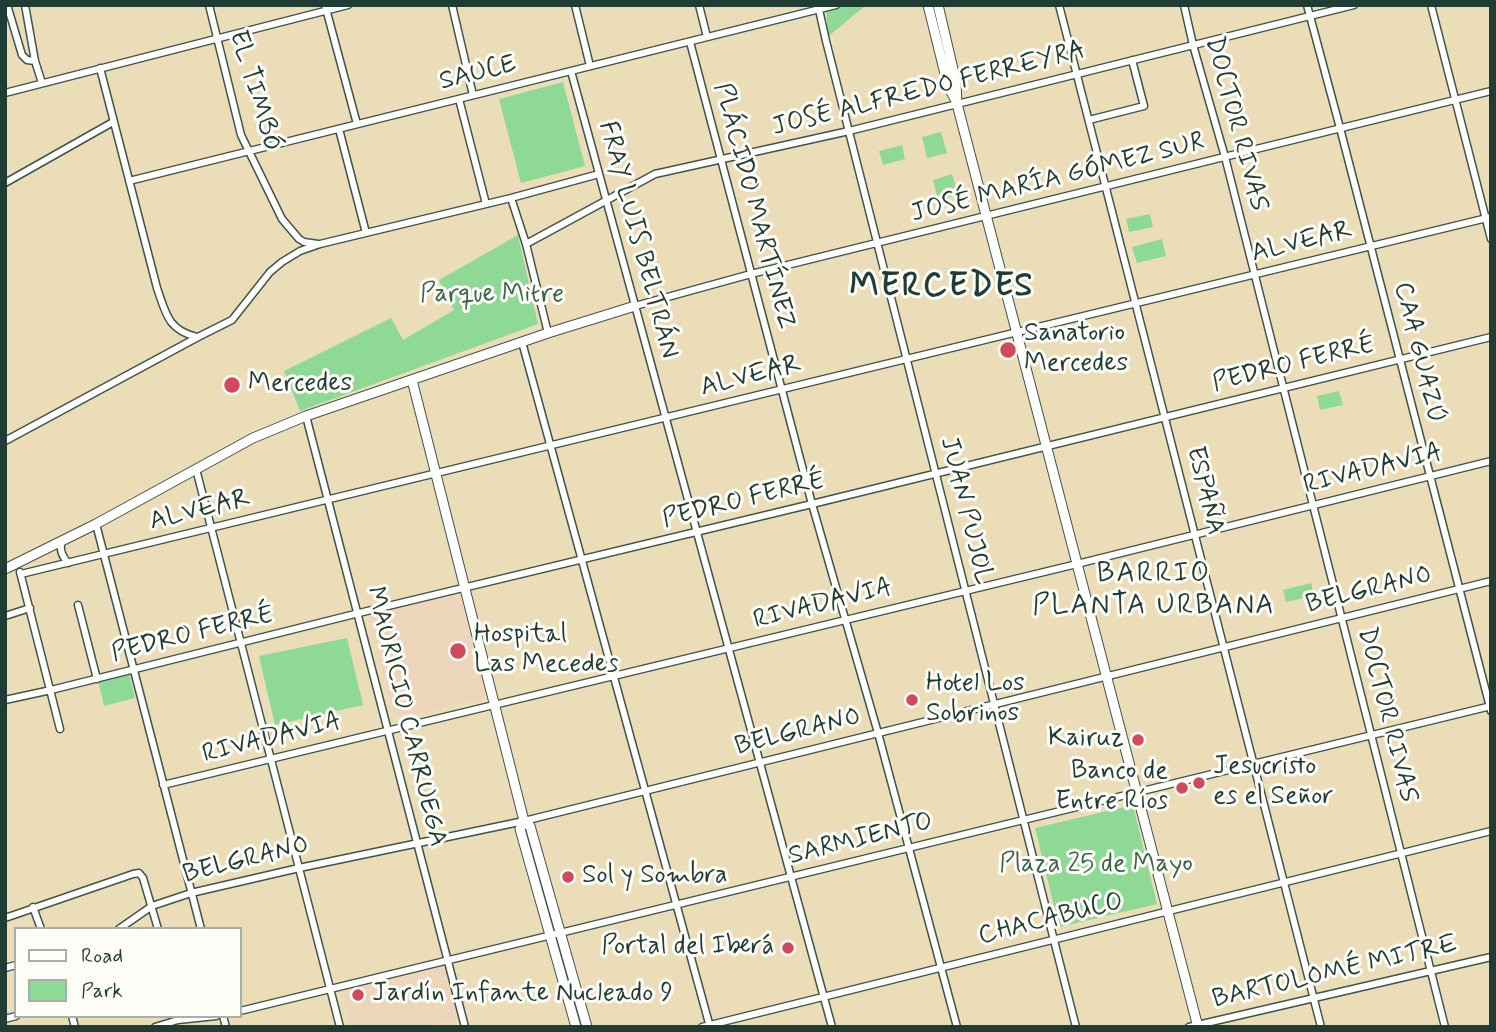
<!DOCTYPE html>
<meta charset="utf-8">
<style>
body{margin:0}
#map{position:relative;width:1496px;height:1032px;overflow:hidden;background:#ecddb9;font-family:Mynerve,sans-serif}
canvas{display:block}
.frame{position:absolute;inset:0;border:7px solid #1f3d34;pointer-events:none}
.legend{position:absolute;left:14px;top:927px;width:228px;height:91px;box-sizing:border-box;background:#fdfcf7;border:2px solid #a4b0a9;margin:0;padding:9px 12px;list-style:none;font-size:21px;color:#1f3d34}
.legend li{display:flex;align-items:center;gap:14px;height:35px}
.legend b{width:35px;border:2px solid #a4b0a9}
</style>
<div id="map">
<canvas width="1496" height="1032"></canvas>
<div class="frame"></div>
<ul class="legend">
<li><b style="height:9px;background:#fff"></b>Road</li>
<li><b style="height:19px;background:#8ed995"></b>Park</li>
</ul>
</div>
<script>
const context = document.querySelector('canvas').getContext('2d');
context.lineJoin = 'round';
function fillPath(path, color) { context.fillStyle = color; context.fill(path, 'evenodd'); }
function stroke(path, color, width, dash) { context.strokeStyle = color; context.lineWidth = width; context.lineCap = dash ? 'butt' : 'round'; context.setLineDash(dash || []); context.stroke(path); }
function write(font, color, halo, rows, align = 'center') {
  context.font = font + ' Mynerve,sans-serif'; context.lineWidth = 6; context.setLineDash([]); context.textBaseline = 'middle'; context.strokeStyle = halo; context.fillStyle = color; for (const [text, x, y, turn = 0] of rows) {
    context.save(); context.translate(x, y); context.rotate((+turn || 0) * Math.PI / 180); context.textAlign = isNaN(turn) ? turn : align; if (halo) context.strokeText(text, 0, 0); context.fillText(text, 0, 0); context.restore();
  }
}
fillPath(new Path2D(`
 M458,593L462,597L486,696L483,699L399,717L394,716L369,621V614Z
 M441,966L446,969L460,1018L424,1027H350L342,990Z`), '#eed6bb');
fillPath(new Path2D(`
 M842,5H866L830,35L828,34L826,10Z
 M563,82L585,166L521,183L499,99Z
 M941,132L947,153L927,158L922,137Z
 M902,145L905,159L883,165L879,151Z
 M952,174L958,195L938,200L933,180Z
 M1150,214L1153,227L1129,232L1126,219Z
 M518,235L538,324L300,411L284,371L391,318L403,340L454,310L439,280Z
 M1162,239L1166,256L1137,263L1132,247Z
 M1339,391L1343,405L1320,410L1317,396Z
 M1311,583L1314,596L1286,602L1283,590Z
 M347,638L363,705L275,725L259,656Z
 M129,673L135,698L104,706L98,681Z
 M1133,805L1157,904L1059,927L1035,828Z`), '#8ed995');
const street = new Path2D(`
 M9,5L8,8L22,55L27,60L35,61
 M25,5L35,61L42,83
 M209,5L241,135L282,219L299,239L304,242L318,244
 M325,5L357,124
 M452,5L473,95
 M575,5L590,66
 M699,5L707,37
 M818,5L826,41L1076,1027
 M1059,5L1321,1027
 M1184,5L1193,45L1225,157L1445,1027
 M1307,5L1340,128L1491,711
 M1431,5L1491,239
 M690,42L812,504L878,733L957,1027
 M100,68L157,288C166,314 168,330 197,337
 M571,71L832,1027
 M5,93L348,5
 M459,99L486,204
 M1089,120L1144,106L1132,60
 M339,129L366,233
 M129,181L836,5
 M5,183L113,122
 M511,198L526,244L548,333
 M526,244L655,174L849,131L1354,5
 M635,306L751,274L1491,91
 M522,342L710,1027
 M306,416L465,1027
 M5,441L198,337L232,320L270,272L282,262L300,251L320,244L511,198L599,174
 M196,469L340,1027
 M96,524L201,929
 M61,542C60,551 62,556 68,563
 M20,572L60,729
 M21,574L1491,217
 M78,605L97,679
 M5,616L30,608
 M5,700L51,690L359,613L812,504L1491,337
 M163,785L1077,564L1491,461
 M33,907L41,929
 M5,918L133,874L139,873L143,878L158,929
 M119,929L152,906L191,893L299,868L524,821L1491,581
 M5,968L16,965
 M240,1011L1491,706
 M72,1016L75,1027
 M223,1016L226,1027
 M5,1019L16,1016
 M155,1027L178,1020L216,1016
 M702,1027L1491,831
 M1189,1027L1491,957`);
const secondary = new Path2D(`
 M928,5L948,86L955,99
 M938,5L956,82L957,104L1198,1027
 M412,380L524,821L530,826L587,1027
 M5,569L96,524L253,438L306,416L548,333L635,306
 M524,821L520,829L576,1027`);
stroke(street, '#3e5548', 9);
stroke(secondary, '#3e5548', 11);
stroke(street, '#fff', 6);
stroke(secondary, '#fff', 9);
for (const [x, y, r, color] of [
 [1008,350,9,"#d1495b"],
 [232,385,9,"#d1495b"],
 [458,651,9,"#d1495b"],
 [912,700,7,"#d1495b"],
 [1138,740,7,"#d1495b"],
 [1199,783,7,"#d1495b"],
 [1182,788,7,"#d1495b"],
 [568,877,7,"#d1495b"],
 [788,948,7,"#d1495b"],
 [358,995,7,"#d1495b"]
]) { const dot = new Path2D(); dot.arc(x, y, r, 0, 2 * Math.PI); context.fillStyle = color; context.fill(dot); stroke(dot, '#fdfcf7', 2.5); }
write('26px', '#1f3d34', '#fdfcf7', [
 ["SAUCE",478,74,-14],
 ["JOSÉ ALFREDO FERREYRA",929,90,-14],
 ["EL TIMBÓ",254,91,73],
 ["DOCTOR RIVAS",1235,124,75],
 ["JOSÉ MARÍA GÓMEZ SUR",1058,179,-14],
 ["PLÁCIDO MARTÍNEZ",753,206,75],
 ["FRAY LUIS BELTRÁN",637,240,75],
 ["ALVEAR",1302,243,-14],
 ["CAA GUAZÚ",1418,353,76],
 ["PEDRO FERRÉ",1294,365,-14],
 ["ALVEAR",751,377,-14],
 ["RIVADAVIA",1373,470,-14],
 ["ESPAÑA",1204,491,76],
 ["PEDRO FERRÉ",744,501,-14],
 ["ALVEAR",200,511,-14],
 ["JUAN PUJOL",965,511,76],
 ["BELGRANO",1369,591,-14],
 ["RIVADAVIA",823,605,-14],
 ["PEDRO FERRÉ",193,635,-14],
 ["DOCTOR RIVAS",1386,715,76],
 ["MAURICIO CARRUEGA",405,717,76],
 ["BELGRANO",798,733,-14],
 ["RIVADAVIA",272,739,-14],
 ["SARMIENTO",861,840,-14],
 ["BELGRANO",246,861,-14],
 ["CHACABUCO",1051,920,-14],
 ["BARTOLOMÉ MITRE",1335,973,-13]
]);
write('26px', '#3b644c', '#fdfcf7', [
 ["Parque Mitre",492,296],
 ["Plaza 25 de Mayo",1096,866]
]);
write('26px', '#1f3d34', '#fdfcf7', [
 ["Sanatorio",1024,335],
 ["Mercedes",1024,365],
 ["Mercedes",248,385],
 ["Hospital",474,636],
 ["Las Mecedes",474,666],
 ["Hotel Los",926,685],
 ["Sobrinos",926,715],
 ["Kairuz",1124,740,"right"],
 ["Jesucristo",1213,768],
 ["es el Señor",1213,798],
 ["Banco de",1168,773,"right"],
 ["Entre Ríos",1168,803,"right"],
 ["Sol y Sombra",582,877],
 ["Portal del Iberá",774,948,"right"],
 ["Jardín Infante Nucleado 9",372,995]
], 'left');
context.letterSpacing = '2px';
write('28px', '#1f3d34', '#fdfcf7', [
 ["BARRIO",1154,575],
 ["PLANTA URBANA",1154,607]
]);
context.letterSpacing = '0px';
context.letterSpacing = '2px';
write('bold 33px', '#1f3d34', '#fdfcf7', [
 ["MERCEDES",942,288]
]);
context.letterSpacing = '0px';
</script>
